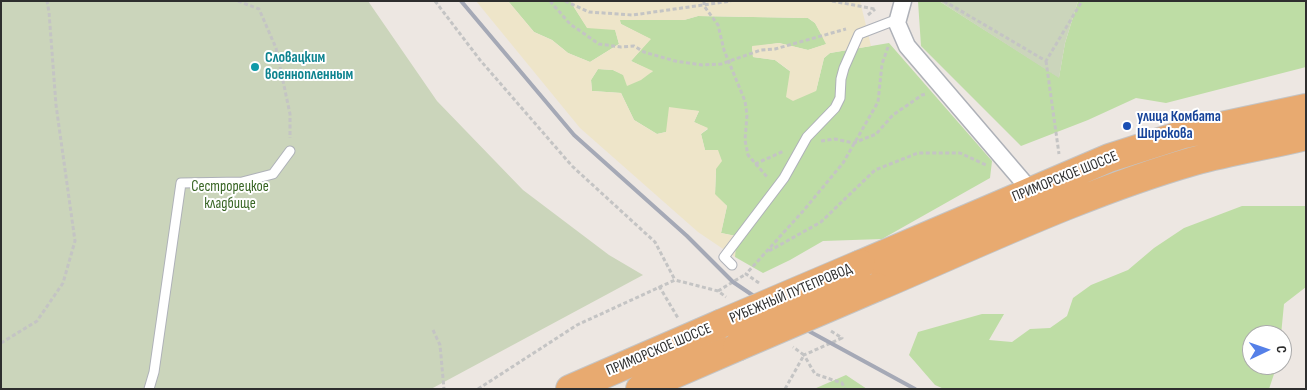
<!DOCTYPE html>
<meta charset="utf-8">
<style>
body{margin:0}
#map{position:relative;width:1307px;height:390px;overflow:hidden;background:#ede7e2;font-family:"Sofia Sans Condensed",sans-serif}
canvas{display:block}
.frame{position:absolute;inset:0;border:2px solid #2e2e2e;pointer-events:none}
.north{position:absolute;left:1242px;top:325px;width:50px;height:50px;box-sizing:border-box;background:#fff;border:1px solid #ababab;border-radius:50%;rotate:87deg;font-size:14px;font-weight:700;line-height:20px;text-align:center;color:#2e2e2e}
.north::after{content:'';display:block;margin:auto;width:18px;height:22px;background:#5580e8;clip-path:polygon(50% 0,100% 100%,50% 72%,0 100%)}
</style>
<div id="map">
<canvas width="1307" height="390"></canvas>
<div class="frame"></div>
<div class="north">С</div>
</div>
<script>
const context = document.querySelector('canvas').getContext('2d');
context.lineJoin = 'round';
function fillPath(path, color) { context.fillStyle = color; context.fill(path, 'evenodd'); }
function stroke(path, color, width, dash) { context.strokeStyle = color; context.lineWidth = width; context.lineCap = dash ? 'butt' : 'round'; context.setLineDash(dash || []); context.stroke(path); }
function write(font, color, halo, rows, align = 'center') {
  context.font = font + ' "Sofia Sans Condensed",sans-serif'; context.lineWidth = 4; context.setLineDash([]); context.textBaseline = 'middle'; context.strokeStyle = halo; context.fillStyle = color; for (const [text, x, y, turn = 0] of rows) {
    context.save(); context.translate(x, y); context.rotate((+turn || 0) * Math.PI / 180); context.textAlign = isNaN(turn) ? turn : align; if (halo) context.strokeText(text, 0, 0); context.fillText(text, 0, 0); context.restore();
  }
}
fillPath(new Path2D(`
 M508,1H570L587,27L615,29L619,44L590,62L568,53L552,40L534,32Z
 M918,1H939L1059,77L1065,43L1078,1H1306V67L1166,103L1136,98L1088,120L1021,146L921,46Z
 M698,16L808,18L815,23L827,44L808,50L779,43L752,47L753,57L775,60L816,91L824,58L830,53L889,43L992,161L990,178L882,239L823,241L790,260L763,273L735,257L736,236L721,233L727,206L715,195L716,169L705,150L701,134L708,129L694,122L699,111L684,110L666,132L657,134L634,120L621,93L592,91L591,80L598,69L613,70L624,75L653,72L631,61L650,39L621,24L619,20H684Z
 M1242,206H1306V287L1284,304L1281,335H1252V365H1277L1269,389H944L935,385L909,355L918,332L982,314H1004L989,340L1012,342L1030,329L1050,328L1067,316L1073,298L1091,285L1128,270L1154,248L1184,228Z
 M846,375L867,389H814Z`), '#bedda5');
fillPath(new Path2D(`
 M476,1H508L534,32L552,40L568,53L590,62L619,44L615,30L587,28L570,1H860L871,46L830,53L824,58L816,91L793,101L786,97L790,71L775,60L753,57L752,46L779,43L808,50L826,44L815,23L808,18L698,16L684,20H620L621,24L651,39L631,61L653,71L641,80L627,86L623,75L613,70L598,69L591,80L592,91L621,93L634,120L657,134L666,132L669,107L699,111L694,122L708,128L701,134L705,150H718L722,161L716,169L715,194L727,206L721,233L736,236L735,257L698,232L580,128Z`), '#eee5c9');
fillPath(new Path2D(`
 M1,1H368L437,101L523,190L609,255L643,275L431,389H1Z
 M939,1H1078L1065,43L1059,78Z`), '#cbd5bb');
const service = new Path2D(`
 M732,265L724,257L784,178L807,137L835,108L840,98L841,79L844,68L859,34L898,19
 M149,389L154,372L181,183L242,182L273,174L290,151`);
const minor = new Path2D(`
 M903,1L897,23L907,46L1031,191`);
const trunk = new Path2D(`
 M861,264L1109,158L1184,134L1306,108
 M877,287C980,243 1086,192 1194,161C1231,151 1269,145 1306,136
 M570,389L720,324
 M640,389L737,347`);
stroke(service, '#aeb1b8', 11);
stroke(minor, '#aeb1b8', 19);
stroke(trunk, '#c4c4c4', 30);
stroke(new Path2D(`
 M238,1L259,9L276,48L290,114V138
 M435,1L480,60L572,166L655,242L675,280
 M550,1L570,24L599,44L621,47L634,46L644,52L675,61L702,65L721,64L761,50L775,49L846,29
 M565,1L589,12L633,15L731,1
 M704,1V6L718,25L724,50L745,101L747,115L745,140L748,155L768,178
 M832,1L875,9
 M944,1L1046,61L1082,1
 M868,15L875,9
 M1046,61L1059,154
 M821,141L835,139L854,143L876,134L893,115L922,95L926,94
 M755,164L784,151
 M769,251L821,222L875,170L918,153H960L986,165
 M759,283L746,274L804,210L843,163L878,102L882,64L888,47
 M659,286L678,318
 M718,291L746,274
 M433,330L440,345L444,389
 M831,331L842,338L804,355L815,374L842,383L845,389
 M1,343L37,321L63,283L75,241L56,105L49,12L47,1
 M478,389L577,325L675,280L718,291L726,297
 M785,389L804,355L793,347`), '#c4c4c4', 3, [4, 2.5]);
stroke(service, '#fff', 9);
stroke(minor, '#fff', 16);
stroke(trunk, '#e8aa70', 28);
stroke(new Path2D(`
 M461,1L574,135L687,236L733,282L794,323L915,389`), '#a5a9b6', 4);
const trunkBridge = new Path2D(`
 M720,324L861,264
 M737,347L877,287`);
stroke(trunkBridge, '#c4c4c4', 30, []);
stroke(trunkBridge, '#e8aa70', 28);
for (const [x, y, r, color] of [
 [255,67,5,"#0f9aa8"],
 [1127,126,5,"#1a4fb4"]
]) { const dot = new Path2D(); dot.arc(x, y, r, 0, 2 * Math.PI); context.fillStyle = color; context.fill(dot); stroke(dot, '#fff', 2); }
write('bold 15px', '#0d838f', '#fff', [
 ["Словацким",265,58],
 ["военнопленным",265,75]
], 'left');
write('bold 15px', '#164399', '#fff', [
 ["улица Комбата",1137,117],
 ["Широкова",1137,134]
], 'left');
write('15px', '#2e2e2e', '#fff', [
 ["ПРИМОРСКОЕ ШОССЕ",1065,177,-22],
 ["РУБЕЖНЫЙ ПУТЕПРОВОД",791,294,-23],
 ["ПРИМОРСКОЕ ШОССЕ",659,350,-23]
]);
write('15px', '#386524', '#fff', [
 ["Сестрорецкое",230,187],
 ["кладбище",230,204]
]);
</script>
